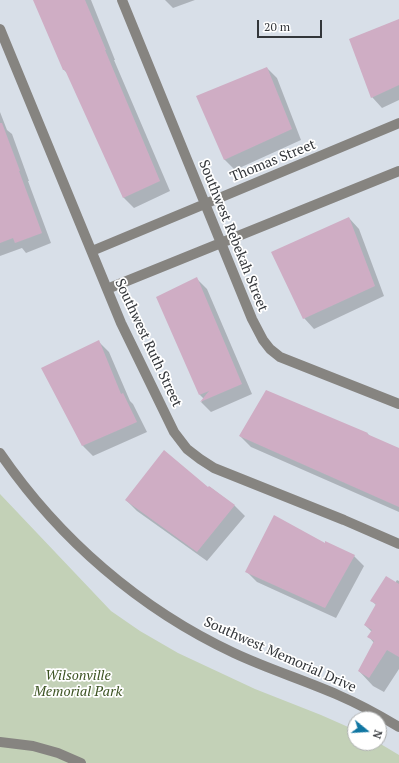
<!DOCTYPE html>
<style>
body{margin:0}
#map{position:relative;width:399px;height:763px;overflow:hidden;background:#d8dfe8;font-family:"PT Serif",serif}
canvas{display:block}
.north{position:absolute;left:347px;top:711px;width:40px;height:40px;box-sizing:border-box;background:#fff;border:1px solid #adafb0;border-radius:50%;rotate:108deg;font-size:11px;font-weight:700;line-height:16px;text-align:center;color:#33363a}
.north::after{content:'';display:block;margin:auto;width:14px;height:18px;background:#1076a2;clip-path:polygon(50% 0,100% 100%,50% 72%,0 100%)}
.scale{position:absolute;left:257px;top:20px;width:65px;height:18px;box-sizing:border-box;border:2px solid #33363a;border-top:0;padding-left:5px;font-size:12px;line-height:14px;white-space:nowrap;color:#33363a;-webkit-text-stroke:3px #fff;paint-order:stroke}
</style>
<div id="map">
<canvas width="399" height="763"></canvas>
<div class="north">N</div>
<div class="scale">20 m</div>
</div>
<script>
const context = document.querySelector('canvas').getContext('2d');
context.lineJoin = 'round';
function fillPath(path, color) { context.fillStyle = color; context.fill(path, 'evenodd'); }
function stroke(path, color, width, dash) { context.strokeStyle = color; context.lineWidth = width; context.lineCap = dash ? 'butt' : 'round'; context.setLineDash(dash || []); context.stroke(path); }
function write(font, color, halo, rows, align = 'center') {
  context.font = font + ' "PT Serif",serif'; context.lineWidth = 3.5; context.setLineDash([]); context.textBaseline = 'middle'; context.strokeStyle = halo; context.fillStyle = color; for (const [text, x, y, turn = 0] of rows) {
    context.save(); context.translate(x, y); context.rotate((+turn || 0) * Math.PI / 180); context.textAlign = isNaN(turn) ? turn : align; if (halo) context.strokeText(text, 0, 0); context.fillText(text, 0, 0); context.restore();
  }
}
fillPath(new Path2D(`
 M0,494L111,611L140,631L178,653L255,689L321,715L355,730V743H379L399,755V763H0Z`), '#c3d1b7');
fillPath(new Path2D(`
 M34,0H91L115,60H114L170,191L134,208L124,198L68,74L64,70Z
 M165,0H195L173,8Z
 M399,20V100L382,108L372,97Z
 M267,68L277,78L301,140L235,170L224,159Z
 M0,112L7,130L12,134L29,181H28L51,243L26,253L22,248L0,256Z
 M349,218L359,229L384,296L314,329L304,318Z
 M197,279L207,289L252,394L211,412L201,402L204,399L200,395Z
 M98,341L109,352L130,401L133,404L147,432L93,456L83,446Z
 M367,433L370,436L399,449V512L251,447L240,436Z
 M210,487L235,506L245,516L207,561L137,511L126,500L208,489Z
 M325,544L354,556L364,566L336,618L257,582L246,571Z
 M397,580L399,581V669L384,692L373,686L359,671L374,643L369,637L372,632L365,625L377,606L372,601L395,583Z`), '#0003');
fillPath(new Path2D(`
 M33,0H85L106,50H105L160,181L123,198L65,70H63Z
 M399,19V85L371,98L349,39Z
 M267,67L292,129L224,160L196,96Z
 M0,123H2L20,171H19L42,233L15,243L13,238L0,243Z
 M349,217L375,286L303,319L271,252Z
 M197,277L242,384L200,402L209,391L199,395L156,297Z
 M99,340L121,394L123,393L137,422L82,446L41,368Z
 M266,390L368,433L367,434L399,448V507L239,436Z
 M164,450L208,487L209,486L235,505L197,552L125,500Z
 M274,515L325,543V541L355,555L325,608L245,572Z
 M386,576L399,584V657L387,650L369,678L358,671L374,641L367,637L372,630L364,625L376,604L370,601Z`), '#cfadc4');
stroke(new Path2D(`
 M122,0L252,319L263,340L270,349L280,357L399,404
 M0,29L121,323L174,432L187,449L200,459L214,468L344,520L399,544
 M92,251L399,123
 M107,289L399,171
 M0,453C59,539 140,609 234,653C268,669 304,680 338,695C359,704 379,715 399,727
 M0,742L33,746L58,753L81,763`), '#868480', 10);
write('14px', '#33363a', '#fff', [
 ["Thomas Street",273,161,-22],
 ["Southwest Rebekah Street",233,236,68],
 ["Southwest Ruth Street",148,343,65],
 ["Southwest Memorial Drive",280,655,24]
]);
write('italic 14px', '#3b5221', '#fff', [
 ["Wilsonville",78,676],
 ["Memorial Park",78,692]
]);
</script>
